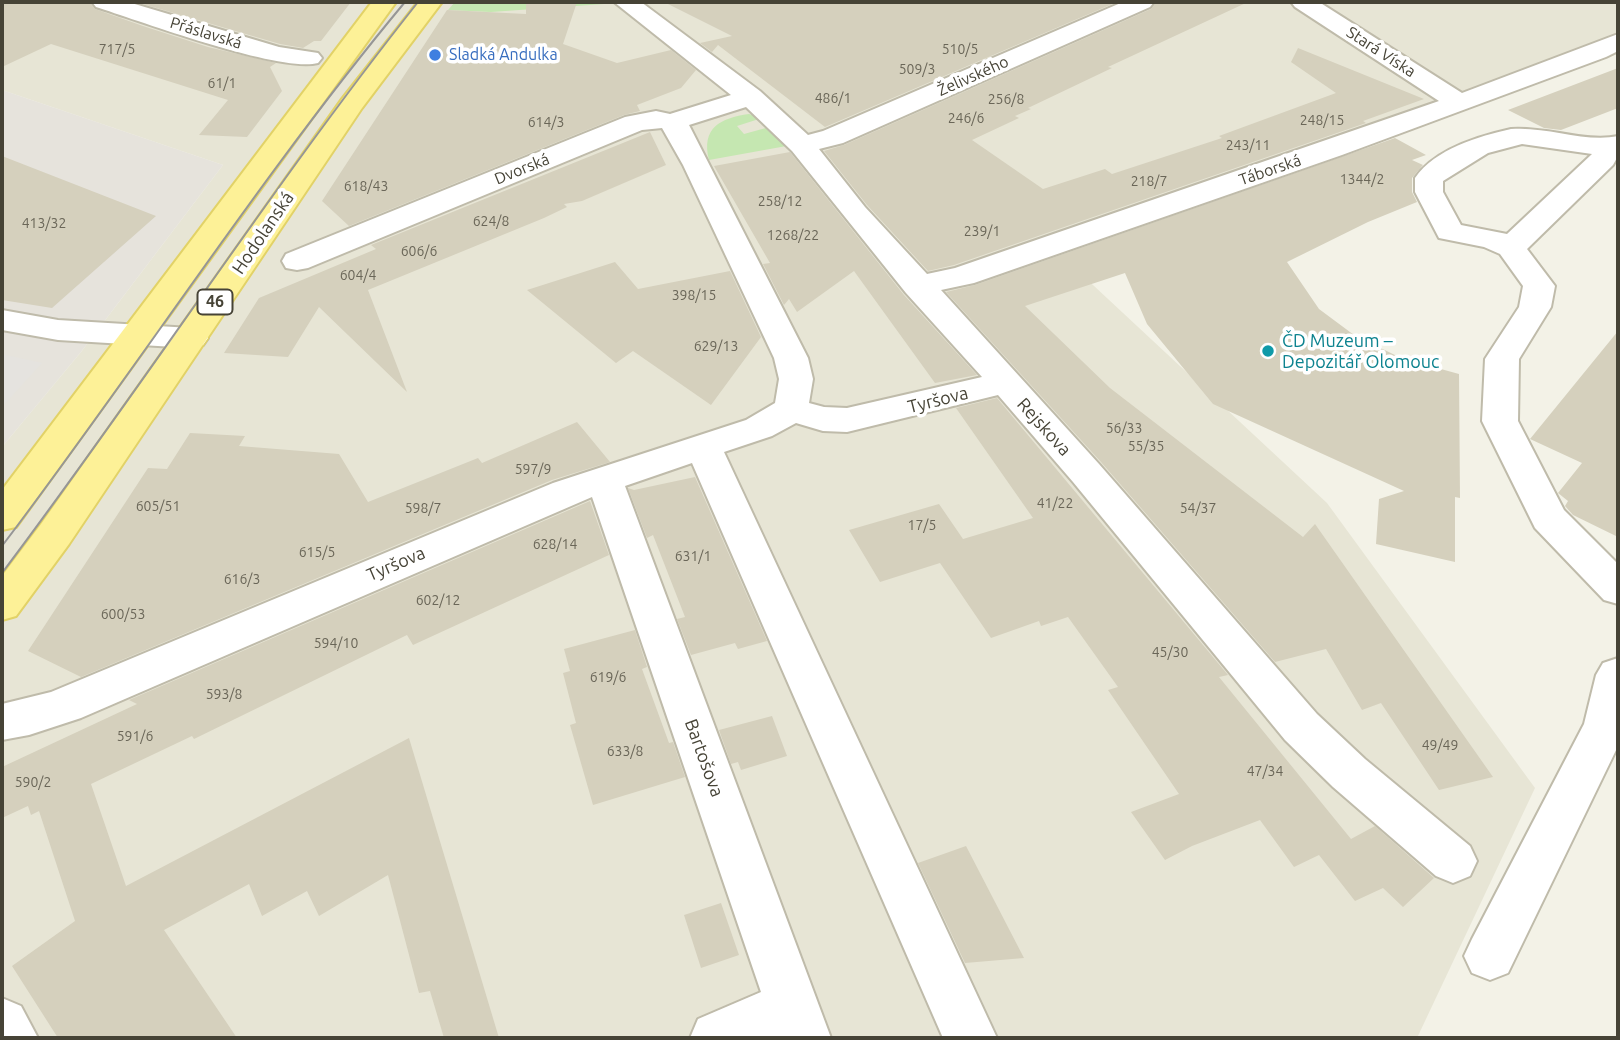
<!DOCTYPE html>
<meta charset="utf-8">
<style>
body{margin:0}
#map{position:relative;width:1620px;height:1040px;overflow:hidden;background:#f3f2e7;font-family:Ubuntu,sans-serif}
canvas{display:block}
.frame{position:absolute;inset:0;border:4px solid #464336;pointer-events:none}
</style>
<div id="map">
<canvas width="1620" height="1040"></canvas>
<div class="frame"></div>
</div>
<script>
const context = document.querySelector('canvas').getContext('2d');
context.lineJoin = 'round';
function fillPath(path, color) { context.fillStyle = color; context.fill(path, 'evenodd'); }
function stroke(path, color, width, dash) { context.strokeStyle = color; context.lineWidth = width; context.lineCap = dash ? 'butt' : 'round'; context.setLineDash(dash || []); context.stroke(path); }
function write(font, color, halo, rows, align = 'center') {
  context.font = font + ' Ubuntu,sans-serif'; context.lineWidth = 7; context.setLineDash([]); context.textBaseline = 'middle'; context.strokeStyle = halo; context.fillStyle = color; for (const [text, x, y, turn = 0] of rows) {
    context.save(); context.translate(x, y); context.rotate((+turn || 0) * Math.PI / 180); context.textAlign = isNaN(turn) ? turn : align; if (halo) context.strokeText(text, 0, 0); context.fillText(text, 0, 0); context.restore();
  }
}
fillPath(new Path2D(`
 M2,2H1618V54L1064,258L1327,503L1535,788L1417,1038H2V447L81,352L223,165L2,90Z`), '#e7e5d5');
fillPath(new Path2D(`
 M2,90L223,165L81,352L2,447Z`), '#e6e3dc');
fillPath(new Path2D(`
 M455,2H601L604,4L491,12L448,10Z
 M749,114L762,118L737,126L744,134L773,126L792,145L709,160C701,128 720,118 749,114Z`), '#c5e7b1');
fillPath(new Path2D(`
 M2,354L42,363L2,407Z`), '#e5e3df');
fillPath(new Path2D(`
 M2,2H89L95,9L143,26L208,47L276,63L270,67L282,91L247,137L199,135L228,100L51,44L2,67Z
 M136,2H351L321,41H314L303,48L280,44Z
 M526,2H577L563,44L617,63L671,50L696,70L681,88L637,105L640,111L624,115L349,226L322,201L447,10L526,14Z
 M664,2H1117L825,127L718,45L712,52L700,43L732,36Z
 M1157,2H1248L1108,67L1112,68L1028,108L1031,109L1015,116L1019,118L972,140L1043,189L1105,169L1112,174L1222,138L1219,136L1336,93L1291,62L1298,48L1424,99L1363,121L1366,123L954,265L928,271L867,205L824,151L844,145L1151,9Z
 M1618,68V108L1561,130L1544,128L1508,110Z
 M650,132L666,165L582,201L564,204L567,207L544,218L368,290L407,392L319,307L288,357L224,353L259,298L376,249L371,245Z
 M1395,138L1426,155L1412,160L1423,165L1412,178V192L1417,202L1368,222L1287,262L1319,309L1354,335L1401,358L1459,374L1460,498L1455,497V562L1376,544L1379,499L1404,491L1213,404L1147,324L1125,273L1025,306L1110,388L1303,537L1315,524L1493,777L1439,790L1381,703L1362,710L1326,649L1275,662L1101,462L946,292L975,285Z
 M790,152L904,295L977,375L935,383L854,271L797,312L789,299L784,305L763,264L770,263L714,166Z
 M2,156L156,216L52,308L2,300Z
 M615,262L638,289L730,271L761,337L711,405L633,351L616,363L527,290Z
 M1618,331V537L1573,515L1565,506L1568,501L1558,493L1582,463L1530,439Z
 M997,398L1228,675L1219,677L1351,839L1375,826L1434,878L1403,907L1383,888L1355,901L1319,855L1294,867L1260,820L1192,846L1165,860L1131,812L1179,794L1108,690L1118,687L1068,617L1041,626L1039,621L991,638L940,563L880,582L849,530L939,504L963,539L1033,518L956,408Z
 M577,422L610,462L552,480L81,677L28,651L148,468L167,469L190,433L245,436L239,446L339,454L368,502L478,458L482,463Z
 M695,477L767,641L738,649L735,643L691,655L677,619L685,617L653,535L647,538L628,488L634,490Z
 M590,501L609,555L413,645L407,635L194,739L192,736L91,784L126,886L409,738L499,1038H444L430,991L419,993L388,875L319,916L307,891L262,916L249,884L164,930L237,1038H58L12,966L75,921L39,811L31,815L28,806L2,818V767L137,704L129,700Z
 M635,630L647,667L642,669L669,743L673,742L685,777L593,805L570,725L576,723L563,673L570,671L564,649Z
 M772,716L787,756L741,770L738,762L731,764L719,730Z
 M966,846L1024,958L965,963L918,863Z
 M721,903L739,955L701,968L684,915Z`), '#d5d0bd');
const minor = new Path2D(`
 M92,2H128L279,47L318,53L322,58L318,63C280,73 140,21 96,7Z
 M614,2H641L760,91L808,135L823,131L1123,2H1154L1150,7L843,143L819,149L865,207L927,274L955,268L1439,101L1295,7L1291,2H1319L1462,93L1618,34V51L1606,57L1342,155L974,283L941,290L1099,464L1317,714L1365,759L1470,846L1477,861L1470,876L1453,883L1436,876L1333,787L1285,740L1073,482L998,395L847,432L823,431L796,423L772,436L724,452L997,1038H943L692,463L625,486L831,1038H690L698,1019L761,992L592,497L81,718L29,735L2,740V704L51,692L553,483L746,420L775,403L779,379L774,358L683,165L662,128L642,130L308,268L297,270L286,268L282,261L286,254L625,117L656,111L670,114L731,95ZM746,107L792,151L906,293L982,377L847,408L824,407L809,403L813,379L808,358L689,125Z
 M1511,129C1547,126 1585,143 1618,136V156L1613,165L1527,249L1555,286L1551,307L1519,359L1518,421L1564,510L1618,564V604L1604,600L1535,528L1482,421L1485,359L1519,307L1523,286L1500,254L1484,247L1439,238L1415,192V178C1435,149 1479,136 1511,129ZM1522,144L1592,154L1507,234L1461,225L1443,192V181L1488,153Z
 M2,310L58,320L191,328L203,331L208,338L203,345L191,348L58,340L2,330Z
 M1618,658V746L1508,973L1490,980L1472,973L1464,956L1472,939L1584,724L1596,675L1603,663Z
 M2,998L21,1006L38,1038H2Z`);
const major = new Path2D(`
 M372,2H396L16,527L2,530V490Z
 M418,2H442L362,108L69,544L16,616L2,620V576L41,524L342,99Z`);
stroke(minor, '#bfbbaa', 4);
stroke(major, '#e2d267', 4);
fillPath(minor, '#fff');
fillPath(major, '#fdf197');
stroke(new Path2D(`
 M2,546C139,366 261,175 405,2
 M2,573C144,385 272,186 418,2`), '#969696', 2);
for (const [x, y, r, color] of [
 [435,55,7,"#3f7fe0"],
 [1268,351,7,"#0f9aa8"]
]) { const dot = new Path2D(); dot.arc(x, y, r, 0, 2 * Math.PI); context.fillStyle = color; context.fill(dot); stroke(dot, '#fff', 2.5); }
write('14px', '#6a6658', null, [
 ["717/5",117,49],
 ["510/5",960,49],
 ["509/3",917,69],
 ["61/1",222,83],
 ["486/1",833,98],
 ["256/8",1006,99],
 ["246/6",966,118],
 ["248/15",1322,120],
 ["614/3",546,122],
 ["243/11",1248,145],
 ["1344/2",1362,179],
 ["218/7",1149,181],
 ["618/43",366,186],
 ["258/12",780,201],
 ["624/8",491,221],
 ["413/32",44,223],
 ["239/1",982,231],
 ["1268/22",793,235],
 ["606/6",419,251],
 ["604/4",358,275],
 ["398/15",694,295],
 ["629/13",716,346],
 ["56/33",1124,428],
 ["55/35",1146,446],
 ["597/9",533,469],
 ["41/22",1055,503],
 ["605/51",158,506],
 ["598/7",423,508],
 ["54/37",1198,508],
 ["17/5",922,525],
 ["628/14",555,544],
 ["615/5",317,552],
 ["631/1",693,556],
 ["616/3",242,579],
 ["602/12",438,600],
 ["600/53",123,614],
 ["594/10",336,643],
 ["45/30",1170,652],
 ["619/6",608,677],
 ["593/8",224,694],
 ["591/6",135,736],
 ["49/49",1440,745],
 ["633/8",625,751],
 ["47/34",1265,771],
 ["590/2",33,782]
]);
write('16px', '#464336', '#fff', [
 ["Přáslavská",206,33,17],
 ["Stará Víska",1381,52,33],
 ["Želivského",973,76,-24],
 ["Dvorská",522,169,-22],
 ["Táborská",1270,170,-19]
]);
write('16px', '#366cbe', '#fff', [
 ["Sladká Andulka",449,55]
], 'left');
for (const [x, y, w] of [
 [215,302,35]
]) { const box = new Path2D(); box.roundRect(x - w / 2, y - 12.5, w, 25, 5); context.fillStyle = '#fff'; context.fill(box); stroke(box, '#464336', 2); }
write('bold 16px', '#464336', null, [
 ["46",215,302]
]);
write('18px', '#464336', '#fff', [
 ["Hodolanská",263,233,-56],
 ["Tyršova",938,400,-14],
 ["Rejskova",1044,427,48],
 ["Tyršova",396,564,-23],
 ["Bartošova",704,758,70]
]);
write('18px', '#0d838f', '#fff', [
 ["ČD Muzeum –",1282,341],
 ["Depozitář Olomouc",1282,362]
], 'left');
</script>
